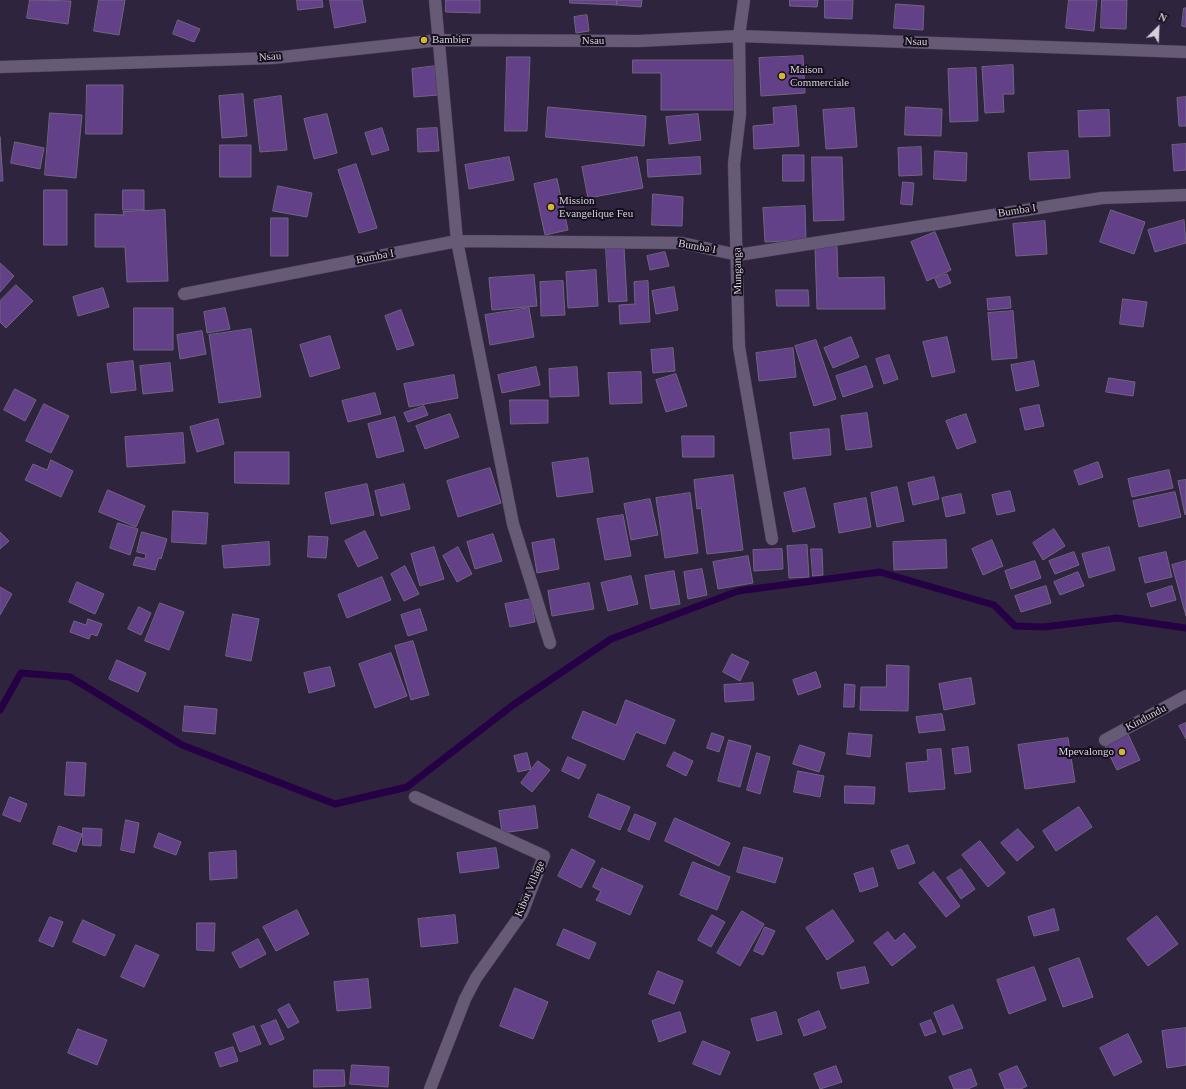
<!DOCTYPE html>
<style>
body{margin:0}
#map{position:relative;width:1186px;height:1089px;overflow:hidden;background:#2f243d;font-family:Georgia,serif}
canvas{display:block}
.north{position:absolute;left:1138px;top:8px;width:40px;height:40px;-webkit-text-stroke:3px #15101b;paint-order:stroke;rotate:24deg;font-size:11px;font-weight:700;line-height:16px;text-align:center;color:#d5cfdf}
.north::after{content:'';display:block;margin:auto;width:14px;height:18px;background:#d5cfdf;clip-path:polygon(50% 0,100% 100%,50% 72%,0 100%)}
</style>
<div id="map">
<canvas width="1186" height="1089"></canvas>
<div class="north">N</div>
</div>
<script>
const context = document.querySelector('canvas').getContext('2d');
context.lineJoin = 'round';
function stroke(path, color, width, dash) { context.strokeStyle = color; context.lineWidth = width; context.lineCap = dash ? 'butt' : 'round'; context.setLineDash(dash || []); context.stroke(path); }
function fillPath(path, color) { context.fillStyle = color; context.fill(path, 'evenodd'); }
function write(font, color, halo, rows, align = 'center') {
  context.font = font + ' Georgia,serif'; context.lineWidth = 4; context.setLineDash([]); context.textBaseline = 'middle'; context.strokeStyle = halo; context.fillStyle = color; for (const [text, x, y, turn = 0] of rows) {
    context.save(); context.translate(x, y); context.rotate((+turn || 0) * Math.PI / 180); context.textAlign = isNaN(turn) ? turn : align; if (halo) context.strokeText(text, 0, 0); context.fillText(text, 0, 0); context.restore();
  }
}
stroke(new Path2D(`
 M0,710L21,673L70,677L182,745L335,804L407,787L513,705L611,639L738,591L880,572L994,605L1015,626L1044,627L1117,618L1186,628`), '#260044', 7);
const building = new Path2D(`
 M30,0L71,1L68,24L27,18Z
 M99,0H125L119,35L94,31Z
 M297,0H322L323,7L298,10Z
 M330,0H362L366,22L335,28Z
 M446,0H480V13L446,12Z
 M570,0H617V5L570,3Z
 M617,0H642L641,7L617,5Z
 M790,0H818L817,7L790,6Z
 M825,0H853L852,19L825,18Z
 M1069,0H1097L1094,31L1066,28Z
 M1102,0H1127L1126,29L1101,28Z
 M896,4L924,6L923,30L894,28Z
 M1184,8H1186V27L1182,26Z
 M587,15L589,31L576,33L574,17Z
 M178,20L200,29L194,42L173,34Z
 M803,56L805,93L761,96L759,58Z
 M507,57H530L527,131H505Z
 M633,60H735L736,110H661V73H633Z
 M1013,65L1014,94H1003L1004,112L985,113L982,67Z
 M436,66L438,95L414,97L412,69Z
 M976,68L978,121L950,122L948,69Z
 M87,85H123L122,134H86Z
 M243,94L247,136L222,138L219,96Z
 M281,96L287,150L260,152L254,100Z
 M1186,97V126H1179L1177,98Z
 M796,106L799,146L754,149L753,126L774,124L773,108Z
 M548,107L646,116L644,146L546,137Z
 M906,107L942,109L941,136L905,135Z
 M854,108L857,147L826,149L823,110Z
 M1109,110L1110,136L1079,137L1078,111Z
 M50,113L82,115L76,178L45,175Z
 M327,114L337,153L314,159L304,119Z
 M698,114L701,140L669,144L666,117Z
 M382,128L389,150L372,155L365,133Z
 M437,128L439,151L418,152L417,129Z
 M0,137L3,181H0Z
 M15,142L44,148L40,169L11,163Z
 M1186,144V170L1174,171L1172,145Z
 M220,145H251V177H220Z
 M921,147L922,175L899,176L898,148Z
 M935,151L967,153L966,181L934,179Z
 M1068,151L1070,178L1030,180L1028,153Z
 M783,155H804V181H783Z
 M509,157L514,180L469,189L465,165Z
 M637,157L643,188L588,198L582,167Z
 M700,157L701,174L648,177L647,160Z
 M812,157H842L844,220L814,221Z
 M356,164L377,228L359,233L338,170Z
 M557,179L568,230L545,235L534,184Z
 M903,182L914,183L912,205L901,204Z
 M278,186L312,193L307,217L273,211Z
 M44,190H67V245H44Z
 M123,190H144V210H123Z
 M653,194L683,197L682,226L652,225Z
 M805,206L806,240L765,242L763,208Z
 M165,210L168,281L127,282L125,247H95V214L124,215L123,212Z
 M1111,210L1145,222L1134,254L1100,242Z
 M271,218H288V256H271Z
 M1184,220L1186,243L1155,252L1148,230Z
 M1045,221L1047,254L1016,256L1013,224Z
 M935,232L951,270L927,281L911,242Z
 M606,247H624L627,301L609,302Z
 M837,247L838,278L884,277L885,309H817L815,248Z
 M665,252L669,266L650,270L647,256Z
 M0,263L14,276L0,292Z
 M596,270L598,306L568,308L566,272Z
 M947,274L951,283L939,288L935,279Z
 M534,275L537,306L492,310L489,278Z
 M563,281L565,315L541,316L540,282Z
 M648,281L650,322L620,324L619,305L635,304L634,282Z
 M16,285L33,301L6,328L0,322V301Z
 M674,287L678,310L656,314L652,291Z
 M103,288L109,307L78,316L73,297Z
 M776,290H808L809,306H777Z
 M1010,297L1011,308L988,310L987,299Z
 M1123,299L1147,302L1143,327L1120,324Z
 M134,308H173V350H134Z
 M225,308L230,329L207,333L204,312Z
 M529,308L534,337L490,345L485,315Z
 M401,310L414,345L397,350L385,316Z
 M1013,311L1017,358L992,360L988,313Z
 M251,329L261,397L219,403L209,335Z
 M202,331L206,354L180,359L177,335Z
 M330,336L340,368L310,377L300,345Z
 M851,337L859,357L833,368L824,348Z
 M947,337L955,372L932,377L923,342Z
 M816,340L836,399L814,406L795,346Z
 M673,348L675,371L653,373L651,350Z
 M793,348L796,377L759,381L756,353Z
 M889,355L898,379L884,384L876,359Z
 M133,361L136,390L111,393L107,364Z
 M1034,361L1039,386L1016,391L1011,365Z
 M170,363L173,391L143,394L140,366Z
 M866,366L873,387L843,397L836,376Z
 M536,367L540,385L502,393L498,375Z
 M577,367L579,396L550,397L549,369Z
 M641,372L642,403L610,404L608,373Z
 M676,374L687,406L666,412L656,380Z
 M454,375L458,398L409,407L404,384Z
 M1109,378L1135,382L1133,396L1106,392Z
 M15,389L36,400L25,421L4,410Z
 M375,393L381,414L348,422L342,401Z
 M510,400H548V423L511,424Z
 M44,404L69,416L51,453L26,441Z
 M1039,405L1044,426L1025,430L1020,409Z
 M424,406L428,415L408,422L404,413Z
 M867,413L872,447L846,450L841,416Z
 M450,414L459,437L425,449L416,426Z
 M966,414L976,442L957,449L946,421Z
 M395,417L404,451L377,458L368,424Z
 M218,419L224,444L197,452L190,427Z
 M829,429L831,455L793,459L790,433Z
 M183,433L185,463L127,467L125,437Z
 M682,436H714V457H683Z
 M235,452H289V484L235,483Z
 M588,458L593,492L557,497L552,463Z
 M51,460L73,471L61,497L25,480L33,464L47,470Z
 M1098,462L1103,477L1079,485L1074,471Z
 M490,468L501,503L458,517L447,481Z
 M1169,470L1173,488L1132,497L1128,479Z
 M733,475L743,550L707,554L701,508L697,509L694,480Z
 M934,477L939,499L913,505L908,483Z
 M1186,480V514L1185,515L1178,481Z
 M367,484L374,515L331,524L325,493Z
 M404,484L410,509L381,516L375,491Z
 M897,487L904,521L877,527L871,493Z
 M805,488L815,527L793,532L784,493Z
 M108,490L145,506L136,527L99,512Z
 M1010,491L1015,511L997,515L992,495Z
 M1175,492L1181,517L1139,527L1133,501Z
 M690,493L698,553L665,558L656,498Z
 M961,494L965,513L946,517L942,498Z
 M866,498L871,527L839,533L834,504Z
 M650,499L658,535L631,540L624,504Z
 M173,511L208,513L206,544L172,542Z
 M623,515L631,556L605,560L597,519Z
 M118,523L138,529L130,555L110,548Z
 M1054,529L1065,546L1043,560L1033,543Z
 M365,531L378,558L358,567L345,541Z
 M0,532L9,541L0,549Z
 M142,532L167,539L161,559L159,558L155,570L133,565L136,557L145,559L146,554L137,552Z
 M493,534L502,561L475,569L467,542Z
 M309,536L328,537L326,558L308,557Z
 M554,539L559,569L537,573L532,543Z
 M946,540L947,568L894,570L893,542Z
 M992,540L1003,566L983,575L972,549Z
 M269,542L270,565L224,568L222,546Z
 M807,545L809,577L789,578L787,546Z
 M434,547L444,579L420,586L411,554Z
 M458,547L472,574L457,582L443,556Z
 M1109,547L1115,570L1089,578L1082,554Z
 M782,549L783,569L754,571L753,550Z
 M811,549H822L823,575L813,576Z
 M1074,552L1079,565L1055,574L1049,561Z
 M1166,552L1172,577L1145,583L1139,558Z
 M748,556L753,583L718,589L713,562Z
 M1035,561L1041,578L1011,589L1005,571Z
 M1186,561V616L1172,565Z
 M405,566L419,594L404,601L391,574Z
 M702,569L707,595L688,599L684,572Z
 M674,571L680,604L651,609L645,576Z
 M1078,572L1084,586L1060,595L1054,582Z
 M631,576L638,604L608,611L601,583Z
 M382,577L391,600L347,618L338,595Z
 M77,582L104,594L95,614L69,602Z
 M589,583L594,609L552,616L548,591Z
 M1046,586L1051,603L1021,612L1015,596Z
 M1172,586L1176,600L1151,607L1147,594Z
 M0,587L12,594L0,615Z
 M531,599L535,622L510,627L505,604Z
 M160,603L184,612L169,650L145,641Z
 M139,607L151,613L141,635L128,629Z
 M420,609L427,630L408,636L401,615Z
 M233,614L259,619L251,661L226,656Z
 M88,619L102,624L97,636L91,634L89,639L70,632L74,621L86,625Z
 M413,641L429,695L411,700L395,646Z
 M391,653L407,696L375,708L359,664Z
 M732,654L749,662L740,681L723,672Z
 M117,660L146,673L138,692L109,679Z
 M887,665L909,666L908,711L860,710L861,687H886Z
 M330,667L335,686L309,693L304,673Z
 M816,672L821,687L798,695L793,680Z
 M971,678L975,704L944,710L939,684Z
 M753,683L754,700L725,702L724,685Z
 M845,684L855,685L854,707H844Z
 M626,700L675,720L665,744L636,732L624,760L572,738L583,711L616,725Z
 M185,706L217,709L215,734L183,731Z
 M942,714L945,730L919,733L916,717Z
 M1186,723V739L1179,726Z
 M1127,732L1140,760L1117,770L1104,744Z
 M712,733L724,737L719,752L707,748Z
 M849,733L872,735L870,757L847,754Z
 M1068,738L1075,782L1025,789L1018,745Z
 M729,740L751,746L740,787L718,781Z
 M800,745L825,753L819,772L793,764Z
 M968,747L971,772L955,774L952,749Z
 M941,749L945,789L909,792L906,763L928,761L927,750Z
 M674,752L693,761L686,776L667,766Z
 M527,753L531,769L518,772L514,756Z
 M757,753L770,757L760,794L747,790Z
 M568,757L586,765L579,779L562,771Z
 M538,761L550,770L532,792L521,783Z
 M67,762L86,763L84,796L65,795Z
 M798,771L824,776L820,797L794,792Z
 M845,786L875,787L874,804L845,803Z
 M598,794L630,807L620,830L589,817Z
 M10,797L27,804L20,822L3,815Z
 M535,806L538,828L502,833L499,811Z
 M1079,807L1092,827L1056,851L1043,831Z
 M635,814L656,823L649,840L628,831Z
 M675,818L730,843L719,866L665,841Z
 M126,820L139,823L134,853L121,850Z
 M59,826L82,834L76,852L53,844Z
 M83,828L102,829L101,846L83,845Z
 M1018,829L1034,847L1017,861L1001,843Z
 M159,833L181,842L176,855L154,847Z
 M980,841L1005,873L988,887L962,855Z
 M908,845L915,863L898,869L891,851Z
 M744,847L783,858L775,883L737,872Z
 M496,848L499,868L460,873L457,853Z
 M572,849L595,861L581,888L558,876Z
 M236,851L237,878L210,880L209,853Z
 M693,862L730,877L717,910L680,895Z
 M602,868L643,886L630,915L596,900L601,891L593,887Z
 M873,868L878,886L860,892L854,874Z
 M961,869L975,889L961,899L947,878Z
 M934,872L960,906L946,917L919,883Z
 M1054,909L1059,930L1034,936L1028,917Z
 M297,910L309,934L276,951L263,927Z
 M833,910L854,941L827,960L806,928Z
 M742,911L764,924L740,966L717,953Z
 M455,915L458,943L421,947L418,919Z
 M712,915L725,922L711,947L698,940Z
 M1157,916L1178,944L1148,966L1127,939Z
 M50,917L63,922L53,947L39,941Z
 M83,920L115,935L105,956L73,942Z
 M197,923H215L214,951L197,950Z
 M765,927L775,931L763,955L754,951Z
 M564,929L596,943L589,959L557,945Z
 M888,932L895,941L904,933L916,947L892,966L874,943Z
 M258,939L266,954L240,968L232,953Z
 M136,945L159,955L144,987L121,977Z
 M1079,958L1093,997L1063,1007L1049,969Z
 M865,967L869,983L841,989L837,973Z
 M1034,967L1046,1000L1009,1014L997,980Z
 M658,971L683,981L674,1004L649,994Z
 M368,979L371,1008L337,1011L334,982Z
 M515,988L548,1002L533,1039L500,1026Z
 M289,1004L299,1022L288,1028L278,1010Z
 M953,1005L963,1028L943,1035L934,1013Z
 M819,1011L826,1028L804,1036L798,1020Z
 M680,1012L686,1032L659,1042L652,1021Z
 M776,1012L782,1034L757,1041L751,1019Z
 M276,1020L284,1039L270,1045L261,1026Z
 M931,1020L936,1032L925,1036L920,1024Z
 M254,1026L261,1044L240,1052L233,1034Z
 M1186,1028V1065L1167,1068L1162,1031Z
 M78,1029L107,1040L97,1065L68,1053Z
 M1128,1034L1142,1062L1114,1076L1100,1048Z
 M703,1041L730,1052L720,1075L693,1064Z
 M233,1047L238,1061L220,1067L215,1053Z
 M352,1065L389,1067L388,1087L350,1084Z
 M836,1066L842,1082L820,1089L814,1074Z
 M1017,1066L1027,1086L1021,1089H1005L999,1074Z
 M971,1069L977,1085L968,1089H954L949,1077Z
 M314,1070H344L345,1086L314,1087Z`);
fillPath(building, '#634189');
stroke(building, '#706581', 1);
const street = new Path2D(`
 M435,0L457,241L513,524L550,643
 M744,0L739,36L740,114L734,164L739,347L772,539
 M0,67L273,58L440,40L639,41L739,36L1186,52
 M184,294L457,241L682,243L738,255L1102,198L1186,195
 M1105,740L1186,696
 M415,797L544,856L522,913L476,978L465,999L430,1089`);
stroke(street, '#483f54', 13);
stroke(street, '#665a76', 12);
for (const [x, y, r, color] of [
 [424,40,4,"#d6b534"],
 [782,76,4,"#d6b534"],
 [551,207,4,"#d6b534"],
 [1122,752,4,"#d6b534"]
]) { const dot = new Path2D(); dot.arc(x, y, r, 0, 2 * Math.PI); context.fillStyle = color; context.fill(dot); stroke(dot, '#15101b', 1.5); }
write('11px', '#d5cfdf', '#15101b', [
 ["Bambier",432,40],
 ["Maison",790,70],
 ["Commerciale",790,83],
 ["Mission",559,201],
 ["Evangelique Feu",559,214],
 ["Mpevalongo",1114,752,"right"]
], 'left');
write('11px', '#d5cfdf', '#15101b', [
 ["Nsau",593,41],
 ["Nsau",916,42,2],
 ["Nsau",270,57,-4],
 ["Bumba I",1017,211,-9],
 ["Bumba I",697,247,10],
 ["Bumba I",375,257,-11],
 ["Munganga",738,271,-91],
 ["Kindundu",1146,718,-28],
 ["Kibot Village",530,889,-67]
]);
</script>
